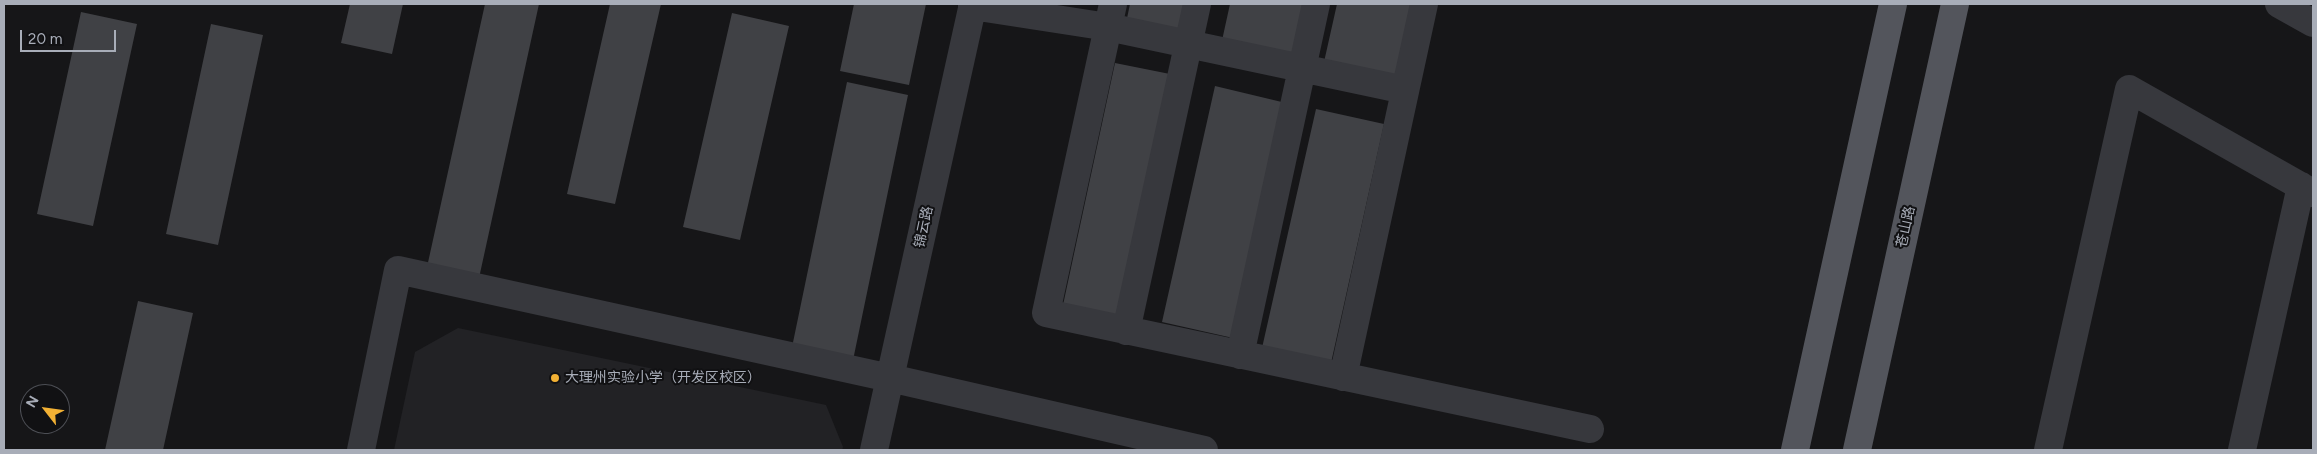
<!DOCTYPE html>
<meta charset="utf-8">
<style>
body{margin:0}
#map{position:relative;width:2317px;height:454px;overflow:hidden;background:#161618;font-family:Figtree,sans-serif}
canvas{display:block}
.frame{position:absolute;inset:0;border:5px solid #a8adb8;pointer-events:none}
.north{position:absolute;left:20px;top:384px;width:50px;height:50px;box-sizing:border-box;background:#111113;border:1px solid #4d4f55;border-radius:50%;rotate:300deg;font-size:14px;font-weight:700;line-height:20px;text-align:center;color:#a8adb8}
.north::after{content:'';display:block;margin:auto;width:18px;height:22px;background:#f2b134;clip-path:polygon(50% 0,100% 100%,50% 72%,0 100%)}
.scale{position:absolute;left:20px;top:30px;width:96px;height:22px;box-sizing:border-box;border:2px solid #a8adb8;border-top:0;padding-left:6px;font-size:15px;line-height:18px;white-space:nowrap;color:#a8adb8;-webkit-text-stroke:4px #111113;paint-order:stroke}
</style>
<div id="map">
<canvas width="2317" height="454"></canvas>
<div class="frame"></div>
<div class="north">N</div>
<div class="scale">20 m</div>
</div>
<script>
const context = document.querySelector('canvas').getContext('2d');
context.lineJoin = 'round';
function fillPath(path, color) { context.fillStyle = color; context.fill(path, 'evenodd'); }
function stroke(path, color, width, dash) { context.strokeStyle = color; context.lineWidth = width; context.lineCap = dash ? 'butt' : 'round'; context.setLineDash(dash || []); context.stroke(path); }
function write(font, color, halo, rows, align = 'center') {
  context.font = font + ' Figtree,"Noto Sans SC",sans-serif'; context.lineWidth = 4; context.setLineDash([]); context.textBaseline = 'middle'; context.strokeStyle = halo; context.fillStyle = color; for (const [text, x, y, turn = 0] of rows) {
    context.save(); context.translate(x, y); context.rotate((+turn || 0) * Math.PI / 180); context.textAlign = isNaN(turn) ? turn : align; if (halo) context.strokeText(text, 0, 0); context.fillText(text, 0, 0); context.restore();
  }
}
fillPath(new Path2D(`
 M458,328L826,405L843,447L842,450H394L415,352Z`), '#222225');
fillPath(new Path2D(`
 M350,4H403L392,54L341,43Z
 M485,4H539L479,278L427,267Z
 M610,4H661L615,204L567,194Z
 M854,4H926L909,85L840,71Z
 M1130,4H1196L1189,36L1126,23Z
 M1230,4H1304L1292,61L1221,45Z
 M1337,4H1416L1400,78L1324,62Z
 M81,12L137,24L93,226L37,214Z
 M732,13L789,26L740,240L683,227Z
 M211,24L263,35L218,245L166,234Z
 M1115,63L1175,75L1124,318L1063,305Z
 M847,82L908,95L852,365L791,352Z
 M1215,86L1286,103L1233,338L1162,322Z
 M1316,109L1384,124L1331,363L1262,348Z
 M138,301L193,313L163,450H105Z`), '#404145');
stroke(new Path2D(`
 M1113,4L1046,313L1590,429
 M2279,4L2313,23
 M972,6L1108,27L1405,90
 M1126,331L1197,4
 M1240,355L1316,4
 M1343,377L1424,4
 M361,450L398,270L890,378L1204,450
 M874,450L973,4
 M2048,450L2129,89L2313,193
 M2242,450L2301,186`), '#37383d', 28);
stroke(new Path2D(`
 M1795,450L1893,4
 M1857,450L1955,4`), '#53555c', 28);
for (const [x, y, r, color] of [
 [555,378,5,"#f2b134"]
]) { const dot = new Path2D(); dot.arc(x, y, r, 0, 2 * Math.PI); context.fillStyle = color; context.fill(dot); stroke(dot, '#111113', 2); }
write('14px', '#a8adb8', '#111113', [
 ["锦云路",924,227,-78],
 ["苍山路",1906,227,-78]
]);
write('14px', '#a8adb8', '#111113', [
 ["大理州实验小学（开发区校区）",565,378]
], 'left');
</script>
